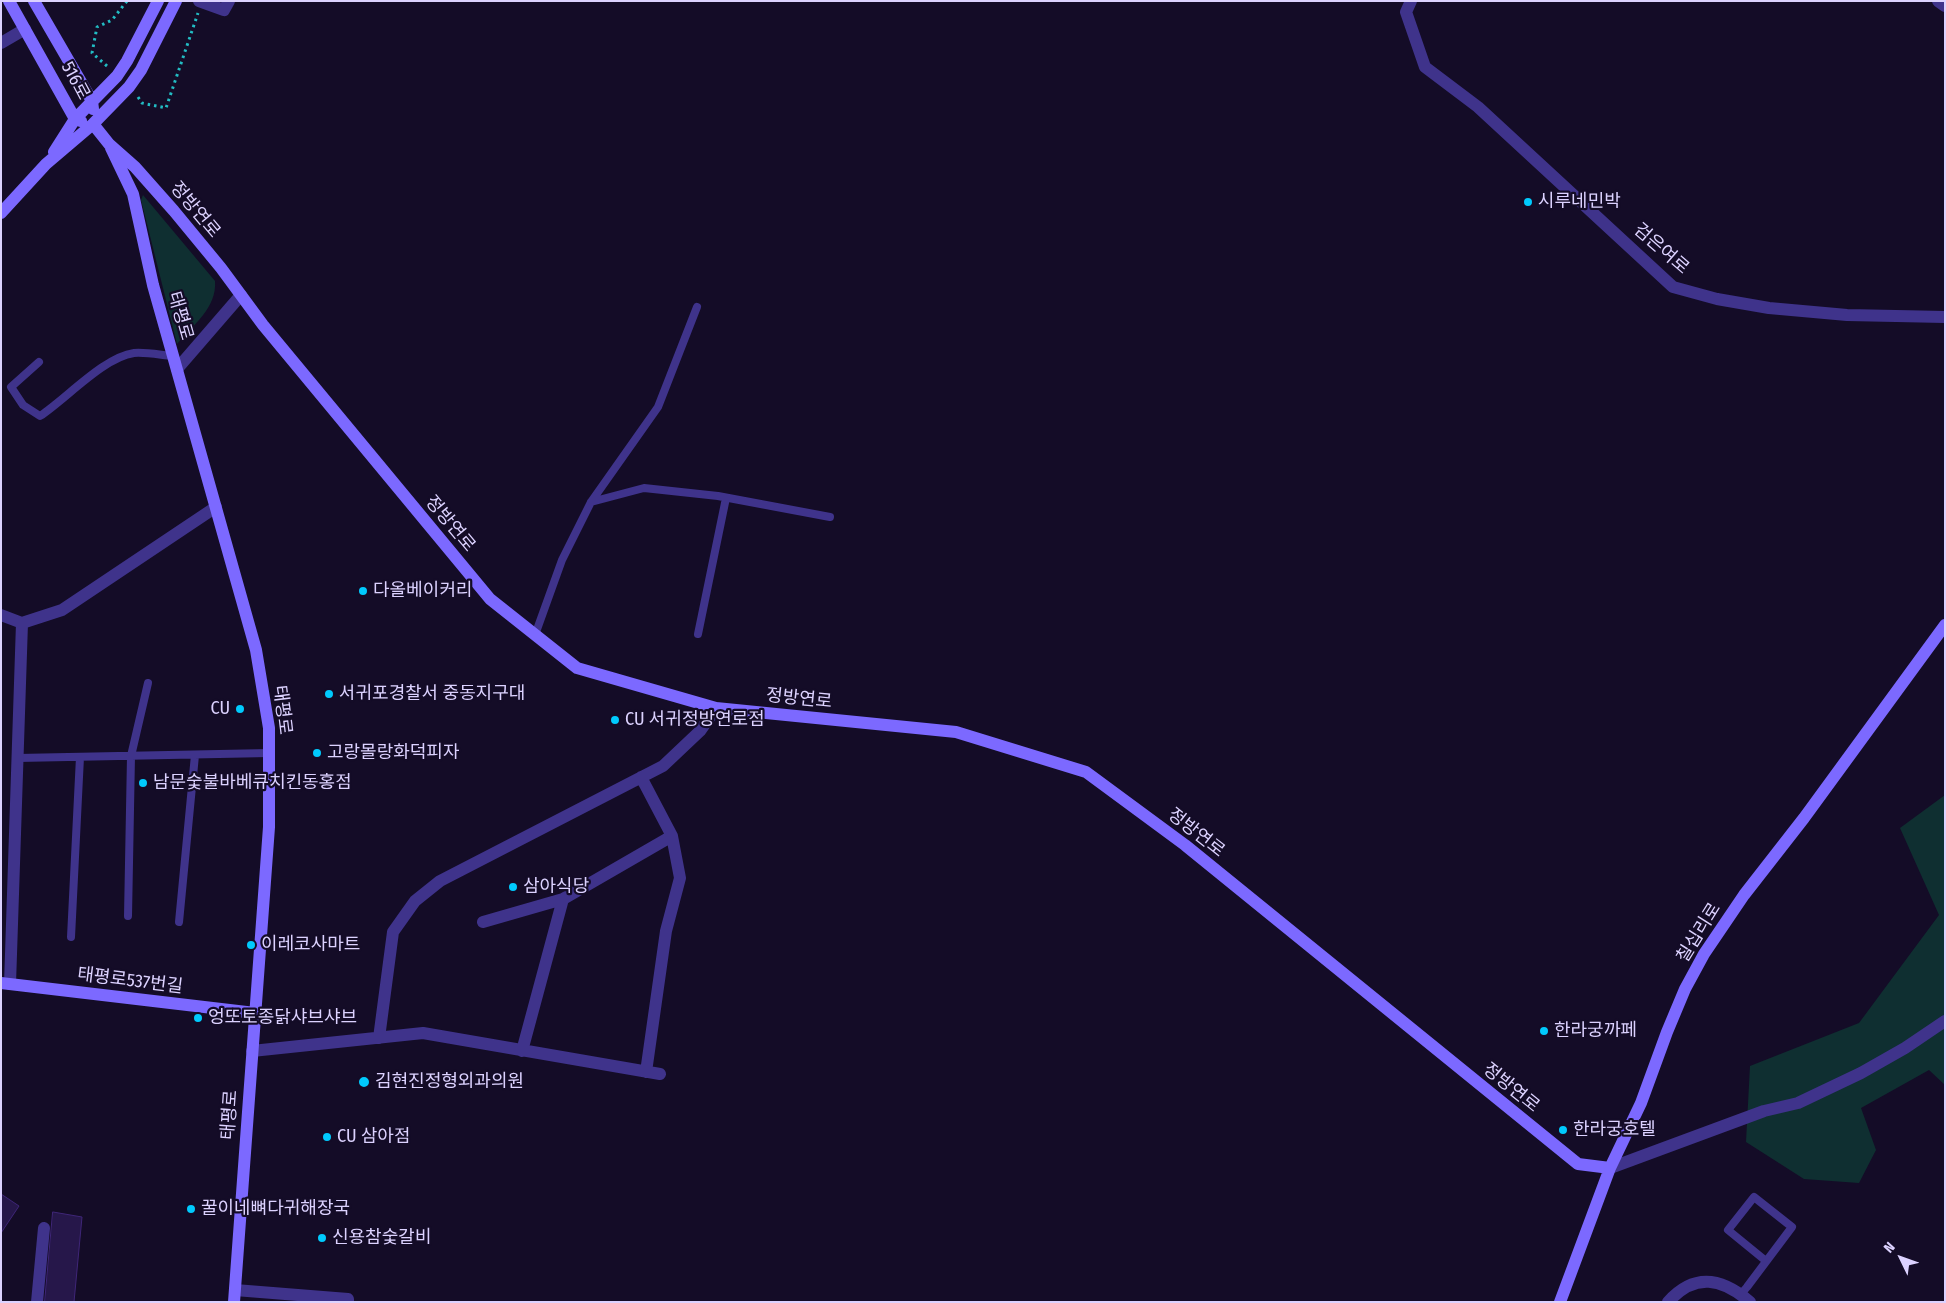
<!DOCTYPE html>
<meta charset="utf-8">
<style>
body{margin:0}
#map{position:relative;width:1946px;height:1303px;overflow:hidden;background:#140c27;font-family:"Fira Sans Condensed",sans-serif}
canvas{display:block}
.frame{position:absolute;inset:0;border:2px solid #dcd2ff;pointer-events:none}
.north{position:absolute;left:1876px;top:1233px;width:50px;height:50px;-webkit-text-stroke:4px #140c27;paint-order:stroke;rotate:312deg;font-size:14px;font-weight:700;line-height:20px;text-align:center;color:#dcd2ff}
.north::after{content:'';display:block;margin:auto;width:18px;height:22px;background:#dcd2ff;clip-path:polygon(50% 0,100% 100%,50% 72%,0 100%)}
</style>
<div id="map">
<canvas width="1946" height="1303"></canvas>
<div class="frame"></div>
<div class="north">N</div>
</div>
<script>
const context = document.querySelector('canvas').getContext('2d');
context.lineJoin = 'round';
function fillPath(path, color) { context.fillStyle = color; context.fill(path, 'evenodd'); }
function stroke(path, color, width, dash) { context.strokeStyle = color; context.lineWidth = width; context.lineCap = dash ? 'butt' : 'round'; context.setLineDash(dash || []); context.stroke(path); }
function write(font, color, halo, rows, align = 'center') {
  context.font = font + ' "Fira Sans Condensed","Noto Sans KR",sans-serif'; context.lineWidth = 4.5; context.setLineDash([]); context.textBaseline = 'middle'; context.strokeStyle = halo; context.fillStyle = color; for (const [text, x, y, turn = 0] of rows) {
    context.save(); context.translate(x, y); context.rotate((+turn || 0) * Math.PI / 180); context.textAlign = isNaN(turn) ? turn : align; if (halo) context.strokeText(text, 0, 0); context.fillText(text, 0, 0); context.restore();
  }
}
fillPath(new Path2D(`
 M143,195L215,281C217,308 193,325 177,344L141,200Z
 M1945,795V1085L1929,1070L1861,1108L1876,1150L1859,1183L1804,1179L1746,1142L1750,1066L1859,1023L1939,915L1900,828Z`), '#0f2f31');
const building = new Path2D(`
 M1,1194L19,1206L1,1233Z
 M53,1212L82,1217L74,1302H45Z`);
fillPath(building, '#26174a');
stroke(building, '#3f2678', 1);
stroke(new Path2D(`
 M107,66L92,53L97,27L112,20L127,1
 M138,97L142,103L166,108L198,13`), '#22bcc3', 3, [2.5, 4]);
stroke(new Path2D(`
 M39,362L11,387L23,405L40,416C66,399 104,357 134,353C146,352 161,355 173,356
 M591,502L644,488L718,496L830,517
 M698,634L726,498
 M535,635L562,560L591,502L658,407L697,307
 M18,758L269,753
 M128,916L131,756L148,683
 M179,922L195,755
 M71,937L80,757
 M1741,1294L1747,1287L1792,1227L1754,1197L1728,1230L1766,1261`), '#3f338b', 8);
stroke(new Path2D(`
 M199,1L224,10L229,1
 M1411,1L1406,12L1425,67L1478,107L1673,287L1717,299L1769,308L1847,315L1945,317
 M1938,1L1945,6
 M1,43L25,29
 M177,369L241,295
 M1,615L22,623L62,610L216,507
 M641,777L672,836L680,878L666,931L646,1072
 M483,922L563,899L672,836
 M10,984L22,623
 M379,1038L393,932L415,901L440,881L663,766L700,731L716,708
 M252,1051L423,1033L660,1074
 M522,1051L563,899
 M1610,1168L1764,1111L1798,1103L1861,1073L1905,1048L1945,1021
 M235,1290L348,1299V1302
 M37,1302L44,1228
 M1668,1302C1695,1272 1722,1278 1750,1302`), '#3f338b', 12);
stroke(new Path2D(`
 M9,1L75,119L81,121
 M34,1L92,101L93,109
 M93,124L109,144L135,167L174,211L221,268L263,325L490,599L577,668L716,708L956,732L1086,772L1185,845L1578,1164L1610,1168
 M111,148L133,194L153,285L256,650L269,728V827L234,1302
 M54,152L75,119L117,76L127,61L158,1
 M1,213L46,164L93,124L129,87L141,70L176,1
 M1,983L255,1013
 M1560,1302L1610,1168L1641,1103L1667,1032L1685,989L1704,954L1744,895L1804,818L1945,625`), '#7c69ff', 12);
for (const [x, y, r, color] of [
 [1528,202,5,"#00cafd"],
 [363,591,5,"#00cafd"],
 [329,694,5,"#00cafd"],
 [240,709,5,"#00cafd"],
 [615,720,5,"#00cafd"],
 [317,753,5,"#00cafd"],
 [143,783,5,"#00cafd"],
 [513,887,5,"#00cafd"],
 [251,945,5,"#00cafd"],
 [198,1018,5,"#00cafd"],
 [1544,1031,5,"#00cafd"],
 [364,1082,6,"#00cafd"],
 [1563,1130,5,"#00cafd"],
 [327,1137,5,"#00cafd"],
 [191,1209,5,"#00cafd"],
 [322,1238,5,"#00cafd"]
]) { const dot = new Path2D(); dot.arc(x, y, r, 0, 2 * Math.PI); context.fillStyle = color; context.fill(dot); stroke(dot, '#140c27', 2); }
write('18px', '#dcd2ff', '#140c27', [
 ["516로",75,81,62],
 ["정방연로",195,210,50],
 ["검은여로",1661,249,41],
 ["태평로",180,316,74],
 ["정방연로",450,524,50],
 ["정방연로",799,699,6],
 ["태평로",282,710,83],
 ["정방연로",1196,833,38],
 ["칠십리로",1699,933,-58],
 ["태평로537번길",130,981,7],
 ["정방연로",1511,1088,39],
 ["태평로",230,1115,-86]
]);
write('18px', '#dcd2ff', '#140c27', [
 ["시루네민박",1538,202],
 ["다올베이커리",373,591],
 ["서귀포경찰서 중동지구대",339,694],
 ["CU",230,709,"right"],
 ["CU 서귀정방연로점",625,720],
 ["고랑몰랑화덕피자",327,753],
 ["남문숯불바베큐치킨동홍점",153,783],
 ["삼아식당",523,887],
 ["이레코사마트",261,945],
 ["엉또토종닭샤브샤브",208,1018],
 ["한라궁까페",1554,1031],
 ["김현진정형외과의원",375,1082],
 ["한라궁호텔",1573,1130],
 ["CU 삼아점",337,1137],
 ["꿀이네뼈다귀해장국",201,1209],
 ["신용참숯갈비",332,1238]
], 'left');
</script>
